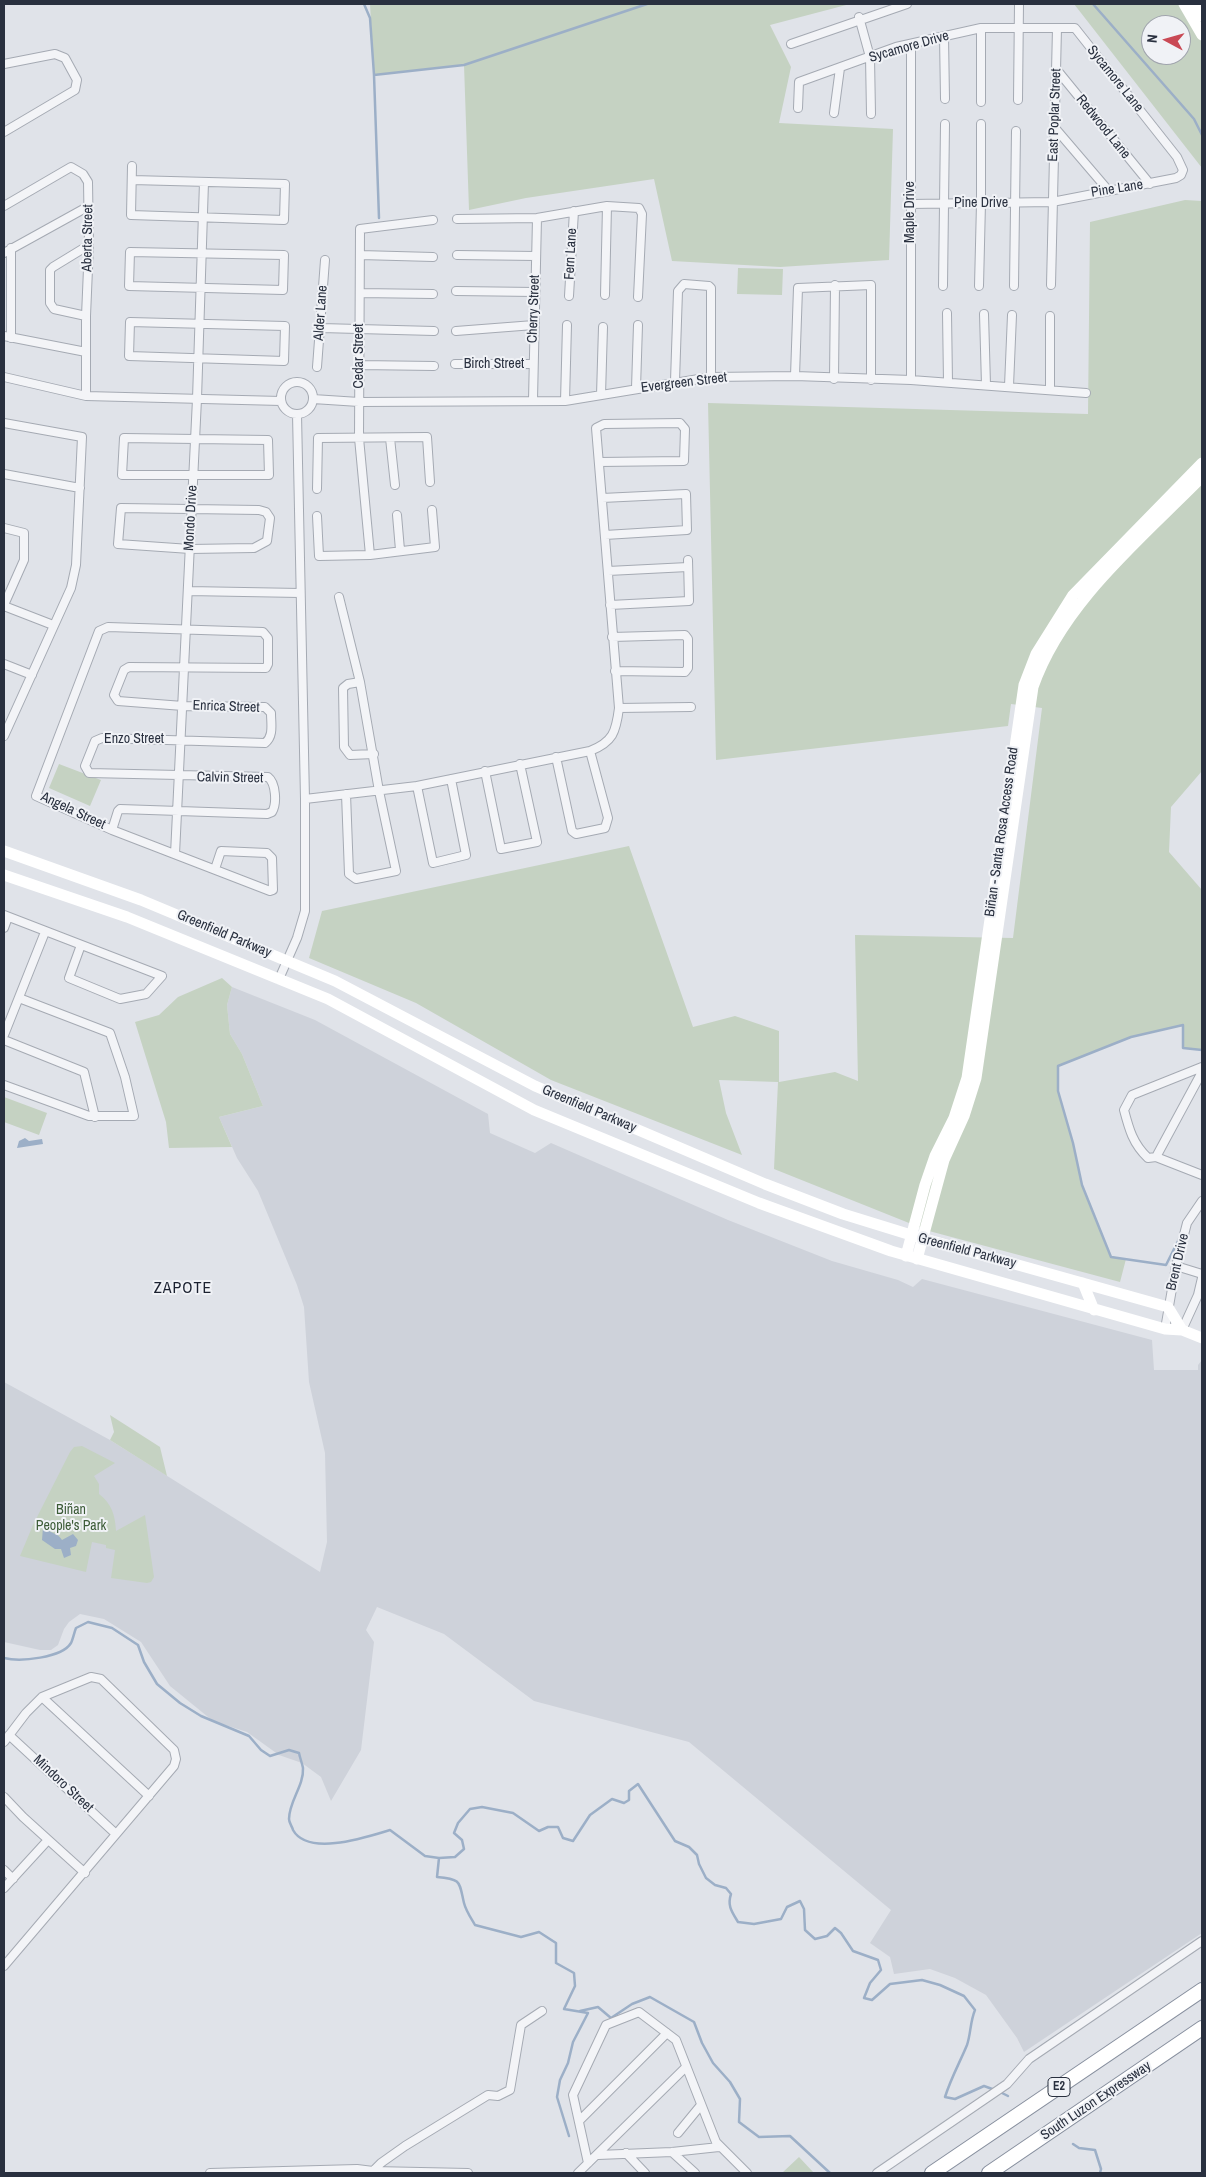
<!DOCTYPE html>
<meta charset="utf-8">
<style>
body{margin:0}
#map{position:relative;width:1206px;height:2177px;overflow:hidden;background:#e0e3e9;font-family:"Archivo Narrow",sans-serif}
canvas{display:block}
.frame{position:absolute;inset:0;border:5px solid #29303f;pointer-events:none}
.north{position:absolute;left:1141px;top:15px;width:50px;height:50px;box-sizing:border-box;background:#f0f2f6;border:1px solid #a0a4ad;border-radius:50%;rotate:276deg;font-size:14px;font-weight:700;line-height:20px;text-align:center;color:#29303f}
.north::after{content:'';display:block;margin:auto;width:18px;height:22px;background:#c94955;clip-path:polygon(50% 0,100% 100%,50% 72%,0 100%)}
</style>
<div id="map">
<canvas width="1206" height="2177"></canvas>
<div class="frame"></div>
<div class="north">N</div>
</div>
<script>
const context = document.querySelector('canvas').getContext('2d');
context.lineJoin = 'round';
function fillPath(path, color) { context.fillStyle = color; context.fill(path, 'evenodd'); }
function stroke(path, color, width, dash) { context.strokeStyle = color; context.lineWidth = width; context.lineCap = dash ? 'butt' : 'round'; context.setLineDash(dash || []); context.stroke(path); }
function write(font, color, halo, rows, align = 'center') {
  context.font = font + ' "Archivo Narrow",sans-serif'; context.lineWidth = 4; context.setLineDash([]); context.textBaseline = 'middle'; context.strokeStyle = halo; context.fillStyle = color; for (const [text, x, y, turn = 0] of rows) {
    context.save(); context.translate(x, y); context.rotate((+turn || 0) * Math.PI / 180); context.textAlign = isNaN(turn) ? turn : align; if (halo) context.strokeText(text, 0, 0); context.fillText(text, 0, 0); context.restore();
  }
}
fillPath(new Path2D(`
 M232,987L315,1020L488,1114L490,1133L535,1153L551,1143L728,1220L832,1261L898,1280L913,1287L922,1279L1152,1340L1154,1370H1198V1365L1202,1360V1933L1024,2052L1017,2038L986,1995L955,1978L930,1969L894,1974L890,1957L870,1943L891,1910L689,1742L534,1701L444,1634L377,1607L366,1630L374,1642L361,1750L331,1801L321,1777L302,1763L279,1755L247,1732L213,1721L170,1686L141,1642L104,1619L80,1614L69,1622L64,1629L58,1645L51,1650H40L4,1642V1382L110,1440L320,1572L327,1542L325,1453L309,1382L304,1307L297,1285L258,1191L237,1158L219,1117L263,1106L242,1054L230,1034L227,1005Z`), '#ced2da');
fillPath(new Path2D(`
 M370,4H850L770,25L791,67L779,123L893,129L889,260L780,267L672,261L654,179L526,198L469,210L464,65L374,75Z
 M1074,4H1202V168ZM1151,25H1181V55H1151Z
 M1185,200L1202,201V771L1171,807L1169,852L1202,890V1050L1183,1048L1182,1025L1131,1037L1058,1066V1091L1073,1143L1082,1185L1111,1256L1126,1259L1120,1282L929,1231L774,1169L778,1082L719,1080L726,1113L742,1155L551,1080L416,1003L309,958L322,911L629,846L693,1027L735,1016L779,1031V1082L835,1072L858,1081L855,935L1013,938L1042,708L1011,704L1008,726L716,760L708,403L1088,414L1090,222Z
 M738,268L783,269L782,295L737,294Z
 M59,764L101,780L90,806L49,788Z
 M222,978L232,987L227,1005L230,1034L242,1054L263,1106L219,1117L232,1147L169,1148L166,1122L135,1022L159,1015L178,997Z
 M4,1097L47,1113L39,1135L4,1122Z
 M110,1415L160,1447L167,1476L110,1440L114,1432Z
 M82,1446L115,1463L94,1476L99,1484V1494C112,1504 115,1515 116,1531L145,1515L154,1577L151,1582L147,1583L111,1578L115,1550L106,1548V1545L92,1542L86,1572L20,1556L33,1525L70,1452L74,1447Z
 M799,2157L814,2173H782Z`), '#c5d2c2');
fillPath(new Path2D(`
 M25,1138L29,1141L42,1139L43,1144L17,1148L19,1141Z
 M43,1527C50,1533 58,1533 62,1540L73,1534L78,1540L76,1546L70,1548L71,1555L64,1558L61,1549H55L42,1540Z`), '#9cafc7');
stroke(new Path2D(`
 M364,4L370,18L374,75L464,65L647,4
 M1093,4L1194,119L1202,135
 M374,75L379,218
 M1179,1239L1166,1265L1111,1257L1082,1185L1073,1143L1058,1091V1066L1131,1037L1183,1025V1048L1202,1050
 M4,1658C20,1662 62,1658 71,1643C73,1639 74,1633 76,1628L88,1622L112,1628L138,1645L144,1662L157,1684L180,1703L201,1716L249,1736L261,1750L270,1756L289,1750L299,1753C300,1758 302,1763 303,1768C304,1786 289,1801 289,1819C289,1823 292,1826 293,1830C308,1857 367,1837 390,1830L425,1856L439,1858L455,1857L464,1849L462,1840L454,1833L458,1823L470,1809L482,1807L513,1813L539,1831L548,1827H558L563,1838L573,1841L590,1815L612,1799L624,1803L629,1800V1791L638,1784L675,1841L689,1847L697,1855L699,1864L706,1878L715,1885L726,1888L731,1894C727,1906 732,1912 738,1922L754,1924L781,1919L787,1907L800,1901L804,1909L805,1930L815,1939L827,1936L835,1928L841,1933L853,1951L878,1960L881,1970L870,1983L864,1998L872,2000L890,1984L922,1980L940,1985L964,1996L975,2010C970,2022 971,2033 967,2045C960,2062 951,2078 945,2097L955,2099L984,2086L995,2090
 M439,1858L437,1877C462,1879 459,1882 464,1903C466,1911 471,1918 475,1925L521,1937L539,1932L556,1943V1963L574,1973L575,1986L564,2009L588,2013L573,2042L568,2063L560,2080L557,2097L569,2136
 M580,2011L598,2007L611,2018L632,2004L650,1997L694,2022L702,2043L713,2063L730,2082L740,2099L739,2122L759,2137L790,2136L830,2173
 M1000,2092L1008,2096
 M1073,2144L1079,2148L1095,2150L1101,2169L1100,2173`), '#9cafc7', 2.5);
const minor = new Path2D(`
 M859,17L870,57L871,114
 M981,28V102
 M944,36L945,99
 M791,44L907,4
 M4,64L55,54L65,58L77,80L75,90L4,132
 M1057,70L1150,184
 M1018,100L1019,4
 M798,108L799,82L896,47L981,28H1075L1177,157L1183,170L1181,175L1176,178L1052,202L910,204
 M834,113L840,68
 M1055,128L1108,190
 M132,180L285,184L284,220L131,215L132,166
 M4,206L71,167L83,174L88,182L89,245L86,316V396
 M457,219L537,218L607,206L639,208L642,214L638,297
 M130,252L284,255L283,290L129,286Z
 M4,253L89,206
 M360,255L433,257
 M457,255L536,256
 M1051,285L1057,28
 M943,286L945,124
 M979,286L981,203V124
 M1014,286L1016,131
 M456,291L535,292
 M360,293L433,294
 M605,295L607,206
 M569,296L574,211
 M947,313L948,382
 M984,314L986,385
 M86,316L54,309L50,303V270L53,267L89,245
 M130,322L285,326L284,361L129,356Z
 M321,328L434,331
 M456,331L534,325
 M4,336L86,352
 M11,338V248
 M455,364H533
 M359,365L434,366
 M317,367L325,260
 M795,376L798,288L871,285V380
 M4,377L86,396L281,401
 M834,379L835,285
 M911,380V44
 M675,381L678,291L684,284L709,286L711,288V377
 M281 398a16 16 0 1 1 32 0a16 16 0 1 1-32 0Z
 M1009,386L1012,315
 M636,388L638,325
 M1050,390V316
 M601,395L603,327
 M313,399L359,402L565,401L711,377L795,376L911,380L1086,393
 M533,400L537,218
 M565,401L567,325
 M4,423L82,437L76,565L71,588L4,736
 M124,438L268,440L269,475H122Z
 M390,438L395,485
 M4,474L80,488
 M317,489L318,438L427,437L430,482
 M602,498L686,494L687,530L605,535
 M121,508L259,510L266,512L270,518L267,541L254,548L190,549L118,544Z
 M397,515L400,550
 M317,516L319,556L370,555L435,547L432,510
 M4,528L24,533V560L4,605
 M370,555L359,438L360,229L433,220
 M608,571L688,567
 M188,591L300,593
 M339,597L360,682L379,791L396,871L356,879L349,874L346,794
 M610,605L689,601L688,560
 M4,606L53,625
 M612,637L685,635L688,639V668L685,672L615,671
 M4,664L32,675
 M360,682L348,684L343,688L344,747L350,755L374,754
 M619,708L691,707
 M590,751C613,742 616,732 619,708L596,428L604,424L680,423L685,429L684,461L599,462
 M485,771L501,849L537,842L520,764
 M417,786L433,863L466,855L451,779
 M305,799L417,786L590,751L608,818L605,828L576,834L572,831L556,757
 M112,830L118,811L120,809L267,814L272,812C277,804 276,783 268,777L89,773L85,766L95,741L102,738L265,743C274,736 271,724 271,713L265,707L183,706L118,701L114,695L124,670L129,667L266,668L268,664V638L263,632L108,627L99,631L36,796L112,830L270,891L273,890L272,858L267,853L221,851L215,869
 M175,854L197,399L204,182
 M4,915L162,976L146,994L120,999L69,978L81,945
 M4,928L8,917
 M279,979L297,938L305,911V799L297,414
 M4,1035L45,932
 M4,1040L84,1072L95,1117
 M1202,1067L1132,1095L1124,1110C1129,1129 1133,1144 1148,1158L1156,1157L1202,1175
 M4,1085L89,1116H134L125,1077L110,1033L19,998
 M1156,1157L1202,1072
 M1176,1266L1202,1274
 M1165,1329L1176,1266L1187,1223L1202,1201
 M1182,1330L1198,1295L1202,1278
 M42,1697L149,1796
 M9,1735L116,1834
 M4,1742L26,1713L42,1697L91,1677L101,1679L174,1750L176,1759L174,1766L4,1966
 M4,1797L23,1817L85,1873
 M4,1870L13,1879
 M4,1888L48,1840
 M579,2121L667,2033
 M678,2133L701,2105
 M672,2152L695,2173
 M626,2153L645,2173
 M598,2155L672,2152L719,2147
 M588,2163L573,2095L606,2025L639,2012L676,2040L716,2142L747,2173
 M210,2173L357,2169L373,2171L374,2173
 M468,2173L373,2171L381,2163L405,2146L488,2095L498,2096L510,2090L521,2025L542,2011
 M578,2173L686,2067
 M877,2173L1007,2084L1029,2059L1202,1941`);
const motorway = new Path2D(`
 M932,2173L1202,1990
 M989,2173L1202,2028`);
stroke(minor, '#a5aab3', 10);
stroke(motorway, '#88909f', 16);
stroke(minor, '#f3f4f7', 8);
stroke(new Path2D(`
 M1184,4L1202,35
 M1195,4L1202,16
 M4,851L141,900L335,981L535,1086L765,1184L843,1214L911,1235L1168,1307L1182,1330
 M4,875L127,917L328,999L534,1110L759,1203L891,1251L1165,1329L1182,1330L1202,1338
 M906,1256L925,1185L935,1156L954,1118L967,1078L1024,685L1036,654L1073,595L1202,463
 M917,1259L944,1160L964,1116L976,1078L1033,687C1062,603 1141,539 1202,477
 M1083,1283L1094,1310`), '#fff', 11);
stroke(motorway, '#fff', 14);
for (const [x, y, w] of [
 [1059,2087,22]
]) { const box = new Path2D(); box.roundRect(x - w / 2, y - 9.5, w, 19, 4); context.fillStyle = '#f0f2f6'; context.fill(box); stroke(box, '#29303f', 1); }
write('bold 12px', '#29303f', null, [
 ["E2",1059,2087]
]);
write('14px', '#29303f', '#f0f2f6', [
 ["Sycamore Drive",909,47,-16],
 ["Sycamore Lane",1115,79,51],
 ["East Poplar Street",1055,115,-88],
 ["Redwood Lane",1103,127,51],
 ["Pine Lane",1117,189,-9],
 ["Pine Drive",981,203],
 ["Maple Drive",910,212,-90],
 ["Aberta Street",88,238,-89],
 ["Fern Lane",571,254,-87],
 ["Cherry Street",534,309,-88],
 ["Alder Lane",321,313,-86],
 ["Cedar Street",359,356,-90],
 ["Birch Street",494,364],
 ["Evergreen Street",684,383,-7],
 ["Mondo Drive",191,518,-87],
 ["Enrica Street",226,707,2],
 ["Enzo Street",134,739],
 ["Calvin Street",230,778,1],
 ["Angela Street",73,811,25],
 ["Biñan - Santa Rosa Access Road",1002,832,-82],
 ["Greenfield Parkway",224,934,23],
 ["Greenfield Parkway",589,1109,23],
 ["Greenfield Parkway",967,1251,15],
 ["Brent Drive",1178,1262,-77],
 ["Mindoro Street",63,1784,43],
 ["South Luzon Expressway",1096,2101,-34]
]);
write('14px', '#3c5b37', '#f0f2f6', [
 ["Biñan",71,1510],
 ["People's Park",71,1526]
]);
context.letterSpacing = '1px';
write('16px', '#1b2130', '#f0f2f6', [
 ["ZAPOTE",183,1289]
]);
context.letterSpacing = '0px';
</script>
